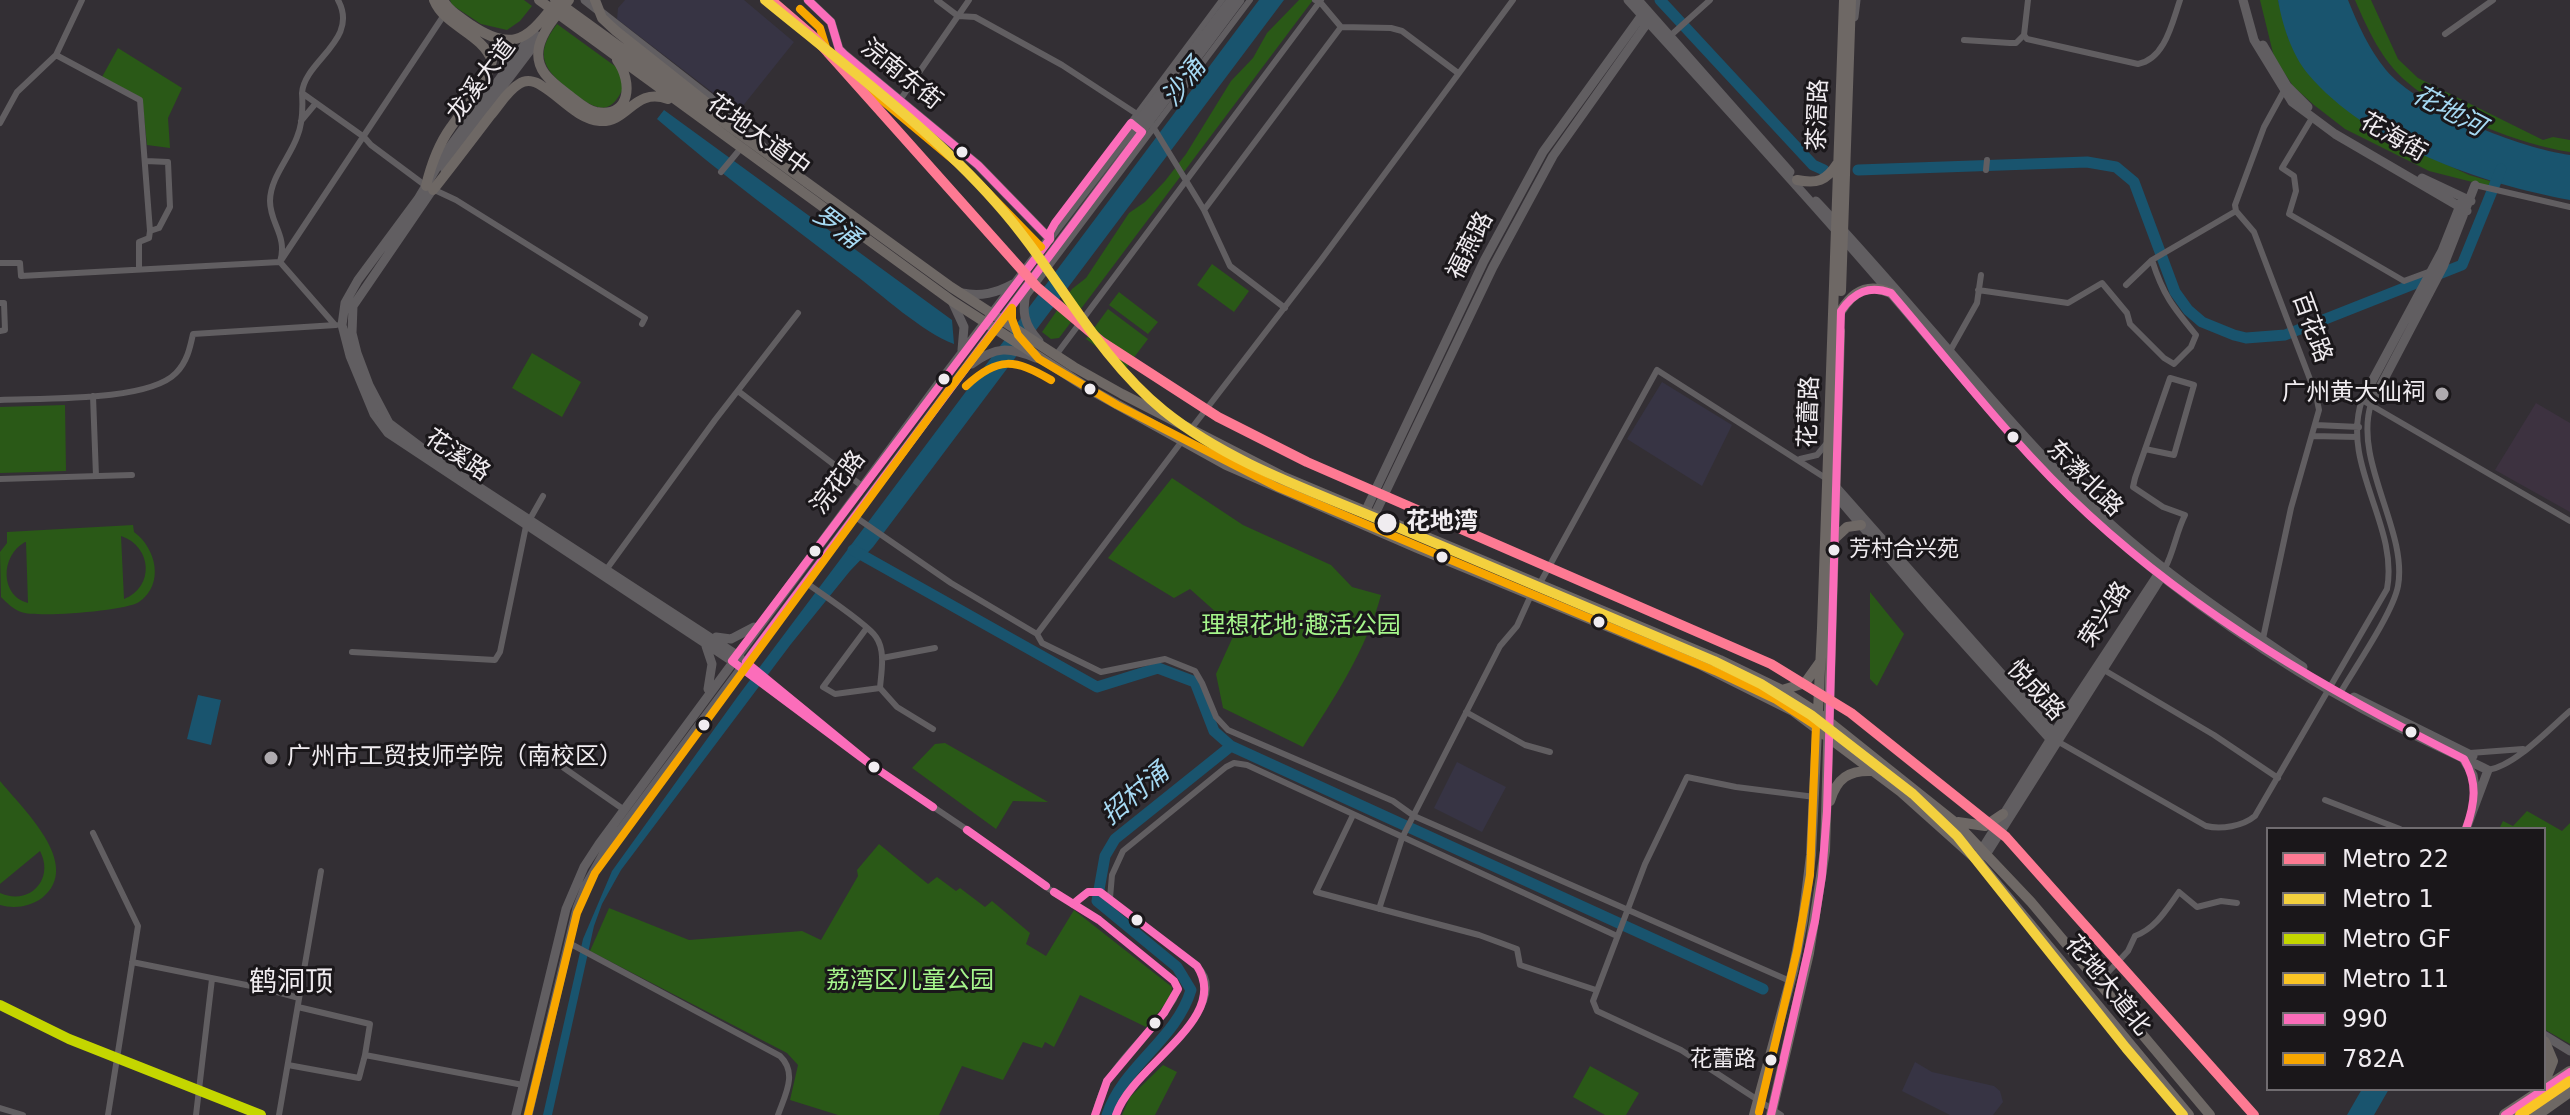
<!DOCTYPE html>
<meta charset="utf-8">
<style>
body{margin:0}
#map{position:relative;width:2570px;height:1115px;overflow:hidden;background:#332f34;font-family:"DejaVu Sans",sans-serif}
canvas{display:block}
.legend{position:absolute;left:2266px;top:827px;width:280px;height:264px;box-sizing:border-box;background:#1a171a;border:2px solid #706c70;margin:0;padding:10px 14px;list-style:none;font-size:24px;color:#f0ecf0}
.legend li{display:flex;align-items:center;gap:16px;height:40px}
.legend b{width:40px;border:2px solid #706c70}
</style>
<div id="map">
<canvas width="2570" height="1115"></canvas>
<ul class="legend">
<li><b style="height:10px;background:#fe7a93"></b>Metro 22</li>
<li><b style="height:10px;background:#f3d03e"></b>Metro 1</li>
<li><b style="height:10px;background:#c4d600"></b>Metro GF</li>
<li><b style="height:10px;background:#fac525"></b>Metro 11</li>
<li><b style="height:10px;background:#fb6dba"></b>990</li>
<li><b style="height:10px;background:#f7a600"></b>782A</li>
</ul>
</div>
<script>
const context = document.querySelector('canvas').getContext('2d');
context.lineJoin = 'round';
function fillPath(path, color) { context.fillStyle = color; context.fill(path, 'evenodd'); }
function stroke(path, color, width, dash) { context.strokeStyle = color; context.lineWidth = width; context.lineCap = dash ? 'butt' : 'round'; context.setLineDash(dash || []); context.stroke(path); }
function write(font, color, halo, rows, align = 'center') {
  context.font = font + ' "DejaVu Sans","Noto Sans SC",sans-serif'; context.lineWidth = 6; context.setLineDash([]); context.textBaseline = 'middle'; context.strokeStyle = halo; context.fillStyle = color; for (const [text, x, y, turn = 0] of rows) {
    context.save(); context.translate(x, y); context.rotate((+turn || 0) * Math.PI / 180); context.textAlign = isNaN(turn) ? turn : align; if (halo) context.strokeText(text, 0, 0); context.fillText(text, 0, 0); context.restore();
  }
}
fillPath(new Path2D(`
 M625,0H744L794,42L738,112L617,19L618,8Z
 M1662,382L1732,425L1702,486L1627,439Z
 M1457,762L1506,787L1482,832L1434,808Z
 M1915,1062L1932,1072L1994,1086L2000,1091L2003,1102L1993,1115H1950L1902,1091Z`), '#373444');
fillPath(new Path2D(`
 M2536,403L2570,423V512L2495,470Z`), '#3d3240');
fillPath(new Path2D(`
 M450,0H524L532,6L520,21L507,30L481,24L452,5Z
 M1299,0H1313L1059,338L1051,339L1042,332L1072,289L1086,278L1129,213L1145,202L1165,181L1186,154L1231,81L1253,58L1267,33Z
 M2260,0H2278L2288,38L2392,139L2469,175L2493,182L2492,187L2429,171L2345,129L2314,105L2293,86L2274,57Z
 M2355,0H2371L2398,59L2418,78L2543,140L2553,137L2570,140V152C2521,145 2445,115 2407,82C2382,61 2368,30 2355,0Z
 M557,24L619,69L624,86C610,120 593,108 571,91C544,70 533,55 557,24Z
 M118,48L182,88L168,118L170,148L147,145L142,98L102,77Z
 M1212,264L1249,291L1234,312L1197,285Z
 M1119,292L1158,322L1148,334L1109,305Z
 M1108,309L1148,339L1126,368L1086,339Z
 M532,353L581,382L562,417L512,388Z
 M65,405L66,471L0,473V407Z
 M1172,478L1243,525L1331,565L1352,587L1381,595C1366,651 1334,698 1303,747L1223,708L1216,674L1236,630L1190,589L1174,598L1108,558Z
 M133,525L134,532C156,548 165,584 139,602C126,611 37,618 21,612C13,609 7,603 1,597L0,552L7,543V532ZM121,536C152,546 155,587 124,599ZM25,542H26L28,603C0,596 0,556 25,542Z
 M1870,592L1904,634L1877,686L1870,679Z
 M945,743L1048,802L1013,801L996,829L912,768L935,744Z
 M0,781C22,808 84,865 42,898C29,907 14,909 0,905V893C29,906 55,880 40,851L0,884Z
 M2527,811L2562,831L2570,823V1044L2544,1029V829H2499L2503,821L2513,826Z
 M879,844L928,884L937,877L956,891L960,888L985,907L992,901L1030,933L1026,944L1046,956L1074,910L1172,987L1171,997L1146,1027L1080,995L1054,1047L1045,1042L1042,1048L1023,1042L1003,1080L962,1066L939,1115H838L790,1100L798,1065L787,1053L590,951L609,908L689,940L802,931L821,940L858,876L857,870Z
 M1163,1065L1177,1072L1155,1115H1122L1130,1097Z
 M1590,1066L1639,1093L1626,1115H1605L1573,1097Z`), '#2a5917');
fillPath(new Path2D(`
 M1259,0H1284L873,547L850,571L791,644L621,870L602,904L594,926L552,1115H543L583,939L612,871L738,696Z
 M2278,0H2348C2358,25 2369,49 2386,70C2419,109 2520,148 2570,155V200C2482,184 2367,144 2308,74C2292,55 2282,24 2278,0Z
 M664,110L952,320L954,344C922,332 882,295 854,274C788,223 720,174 657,119Z
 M198,695L221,700L211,745L187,739Z
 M2362,1089H2389L2374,1115H2347Z`), '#19546e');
stroke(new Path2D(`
 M1660,0L1813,165L1824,170
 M1858,170L2087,162L2116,167L2134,182L2175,292L2188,310L2202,322L2234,335L2246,338L2285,335L2462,265L2501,169
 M853,550L1097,687L1158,668L1195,682L1214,731L1231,746L1763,989
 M1107,1115C1123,1066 1176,1040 1191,990L1177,967L1097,901L1105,856L1115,839L1231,746`), '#19546e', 11);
stroke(new Path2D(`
 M338,0C360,40 304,61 302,93L364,137L371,145L426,186L456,200L645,318L642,324
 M937,0L958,16L975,17L1062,65L1143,118
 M1315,0L1320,2L1341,27
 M2028,0L2024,35L2027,39L2138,64C2165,59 2172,23 2180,0
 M2445,34L2493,0
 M1670,36L1710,0
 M1964,40L2010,43H2016L2024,35
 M56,55L140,100L150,231
 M900,100L969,0
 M2312,118L2282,168L2294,176L2296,191L2289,214L2404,281L2431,271
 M301,121L316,103
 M0,123L17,92L56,55L82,0
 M1152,125L1204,210
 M1986,170L1987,160
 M721,172L741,148
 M2475,185L2570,207
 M1052,228L1222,0
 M0,263H20L21,276L280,262C288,236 270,224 270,201C270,178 290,157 297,137C303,123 303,108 302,93
 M139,269V242L149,238L150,231L159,228L170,207L168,162L146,161
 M2126,285L2152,260L2236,211
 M1978,290L2068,303L2102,283L2127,313L2130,324L2164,358L2174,364L2191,347L2196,335C2173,307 2163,295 2152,260
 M1027,296L1250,0
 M0,303H4L5,330L0,331
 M1285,308L1230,266L1204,210L1341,27L1391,28L1402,31L1458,73
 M335,325L280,262L444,15
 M1950,351L1977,303L1981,275
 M1056,355L1321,0
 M738,391L862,486
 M93,396L96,476
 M0,400C41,398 148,402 176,373C187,362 190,348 193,334L336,325
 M2316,425L2359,427
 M1191,429L1321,260L1513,0
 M2313,436L2357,437
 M2145,449L2174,455L2194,385L2170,378L2135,478L2133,487L2163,507L2185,515C2176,533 2174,551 2165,568
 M1800,459L1817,455L1827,443
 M0,479L132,475
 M854,516L951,583L1037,634L1182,441
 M606,570L715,420L798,313
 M805,582C819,592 869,625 876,637C886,651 881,673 880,688L835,694L823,687L866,629
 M1539,585L1657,370L1827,479
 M1037,634L1042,643L1101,672L1165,659L1195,671L1202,683L1216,717L1228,730L1393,801L1414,816L1790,981
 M2262,643L2291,508L2319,410L2316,395L2254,232L2236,211L2235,205L2264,127L2286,87
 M352,652L495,660L500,652L526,526L543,496
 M882,658L935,648
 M746,662L807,711
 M742,668L874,767L975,835L1049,889L1099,920L1174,981L1178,989L1174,999C1148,1039 1104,1065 1095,1115
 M2104,670L2214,735L2278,778
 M880,688L897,707L933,729
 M2339,695C2354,669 2393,613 2398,586C2408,531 2353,461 2371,404
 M1466,712L1525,745L1550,752
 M2057,741L2206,826C2221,830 2243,826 2255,816L2387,589C2399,525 2340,465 2362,400L2570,521
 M2470,753L2523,749
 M564,768L623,809
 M2488,770C2515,766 2549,729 2570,711
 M2325,800L2400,829
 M1353,815L1316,892L1479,935L1517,949L1520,965L1596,990
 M93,833L138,926L108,1115
 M1110,898L1112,875L1123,851L1226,767L1234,763L1247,765L1617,936
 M1073,904C1080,896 1089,888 1100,892L1197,966C1233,999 1160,1055 1139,1078C1129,1089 1120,1100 1116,1115
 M1379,909L1402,838L1500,646L1517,626L1531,595
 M569,943L780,1056C798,1073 785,1095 778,1115
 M132,962L266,989L299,998
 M2098,983L2128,951L2135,936C2156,928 2166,910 2179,892L2197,907L2221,901L2237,903
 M298,1007L370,1024L365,1055
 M288,1065L359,1078L365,1055L523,1085
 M0,1108L23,1115
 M196,1115L212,979
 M279,1115L321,871
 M1781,1115L1681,1050L1597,1011L1593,1001L1645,864L1687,777L1736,787L1815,797`), '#615e61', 6);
stroke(new Path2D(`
 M585,0L731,114L767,151
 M808,0L831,22L839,49L844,54L978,165L1050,239
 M1628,0C1717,98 1808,196 1894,297C1964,378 2030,463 2110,533C2184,598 2276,662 2363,709C2404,731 2446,750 2488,770L2466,829
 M1638,0L1790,172
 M2243,0L2254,40L2292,102L2335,134L2467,211
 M1854,17L1856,0
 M534,32L446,152L418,199L358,280L345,303L342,325L350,356L374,414L388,433L735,663
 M2263,45L2287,86L2308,107
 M445,170L462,140L541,36
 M2422,178L2471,201
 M435,186L353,306L352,333L357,353L369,385L389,423L442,463L740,657
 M1816,201C1907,297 1988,402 2081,496C2147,562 2226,615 2303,667
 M1027,290C1021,311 1024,325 1039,341
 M962,293C981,297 996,293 1013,284
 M952,301L964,327L962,350
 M972,364C996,346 1009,347 1036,358
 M2362,400L2442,251L2461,203
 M2371,404L2443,267L2475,185
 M1834,485L2054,733L2057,741
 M1833,492L1932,608L2050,739L2057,741
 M1365,512L1484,261L1543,152L1642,15
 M1374,516L1493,267L1553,156L1648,22
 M716,637L731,639L754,627
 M706,646L712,664L708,689
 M2354,697L2473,756
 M2464,760L2473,775L2476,794
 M1979,854L2075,700L2161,570
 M1983,856L1987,853L2164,573
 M2544,1035L2570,1051
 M516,1115L566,909L584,867L599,844L942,379L1231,0
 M528,1115L577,908L586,885L605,851L1240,0`), '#615e61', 9);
stroke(new Path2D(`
 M443,0C449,11 460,17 471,25C510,51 526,42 553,6
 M539,0L952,301L1089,389L1226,465L1417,548L1701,665L1793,711L1901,792L1977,860L2189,1115
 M555,0L951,287L1074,367L1122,394L1282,476L1720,660L1782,690L1818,713L1957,824L2031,902L2210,1115
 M569,0C558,14 543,29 539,47C534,71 553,83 570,96C578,102 586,110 596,112C631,118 633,82 617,60
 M595,0L602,18L616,31L722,115
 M1797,180C1817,184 1826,181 1837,164
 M426,186C431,165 438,145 451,127C466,105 486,87 492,61C482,33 445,27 434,0
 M433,190C452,166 471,141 490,116C499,106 507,91 519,84C526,79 535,81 542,86C561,97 577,119 600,121C628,123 634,87 668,99
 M1841,291L1851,0
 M1841,311C1853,291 1869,283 1891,293
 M1833,540L1847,527L1861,525
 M1782,690L1805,683L1820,662
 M1830,801C1837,778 1849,770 1872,771
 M1958,822L1985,826L2003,814
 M1754,1115L1793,971L1803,920L1811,855L1822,628L1844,0
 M1771,1115L1809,953L1825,851L1840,331`), '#6e6865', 10);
stroke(new Path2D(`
 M2544,1081L2552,1061L2544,1042
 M2505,1115L2570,1072
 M2536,1115L2570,1091`), '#6e6864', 12);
stroke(new Path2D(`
 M808,0L831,22L839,49L844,54L978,165L1050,239
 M1131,123L1142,132L746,662L874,767L732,661L1050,239V232L1055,223Z
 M874,767L933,807
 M874,767L933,807
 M967,830L1046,886
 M967,830L1046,886
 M1054,892L1099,920L1174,981L1178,989L1164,1013L1107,1081L1095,1115
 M1073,904L1088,892H1100L1197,966C1232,1019 1132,1065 1116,1115
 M1771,1115L1815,921L1822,876L1827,811L1841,311C1854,292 1869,285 1891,293C1955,368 2016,448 2089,515C2200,617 2330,692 2464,759C2478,783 2475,803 2466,829
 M2505,1115L2570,1072`), '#fb6dba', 8);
stroke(new Path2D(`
 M800,9L820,28L828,54L836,62L970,174L1041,247
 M966,386C998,356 1015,359 1051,380
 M528,1115L577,913L595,873L952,386L1012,308V319L1018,335L1039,359L1117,405L1277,487L1715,671L1776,700L1816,726L1810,875L1797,951L1759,1112`), '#f7a600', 8);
stroke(new Path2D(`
 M771,0L814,37L1037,287L1102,342L1218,417L1307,462L1771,664L1851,713L2006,837L2254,1115`), '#fe7a93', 10);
stroke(new Path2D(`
 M765,0C844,65 929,127 997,204C1056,270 1094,354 1164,411C1230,464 1313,491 1390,524C1498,570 1606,615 1714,661L1761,684L1811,715L1913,794L1957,836L2126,1048L2183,1115`), '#f3d03e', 10);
stroke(new Path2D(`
 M0,1005L69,1039L261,1115`), '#c4d600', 10);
stroke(new Path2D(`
 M2520,1115L2570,1081`), '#fac525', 10);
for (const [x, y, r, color] of [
 [962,152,7,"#f0ecf0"],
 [944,379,7,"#f0ecf0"],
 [1090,389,7,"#f0ecf0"],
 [2442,394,8,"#aeaaae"],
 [2013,437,7,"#f0ecf0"],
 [1387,523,11,"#f0ecf0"],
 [1834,550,7,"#f0ecf0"],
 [815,551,7,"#f0ecf0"],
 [1442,557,7,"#f0ecf0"],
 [1599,622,7,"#f0ecf0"],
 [704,725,7,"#f0ecf0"],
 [2411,732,7,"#f0ecf0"],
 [271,758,8,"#aeaaae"],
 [874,767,7,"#f0ecf0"],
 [1137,920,7,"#f0ecf0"],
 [1155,1023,7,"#f0ecf0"],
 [1771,1060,7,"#f0ecf0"]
]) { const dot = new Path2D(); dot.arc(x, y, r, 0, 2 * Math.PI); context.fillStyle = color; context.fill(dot); stroke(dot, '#1a171a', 3); }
write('22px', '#f0ecf0', '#1a171a', [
 ["芳村合兴苑",1849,550],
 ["花蕾路",1756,1060,"right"]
], 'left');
write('24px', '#f0ecf0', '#1a171a', [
 ["浣南东街",901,75,39],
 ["龙溪大道",482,81,-53],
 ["茶滘路",1819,115,-88],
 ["花地大道中",758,136,36],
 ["花海街",2393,138,30],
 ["福燕路",1471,246,-63],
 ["百花路",2311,328,70],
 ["花蕾路",1810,412,-88],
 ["花溪路",457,456,34],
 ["东漖北路",2084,479,45],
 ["浣花路",839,483,-53],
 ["荣兴路",2106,615,-57],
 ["悦成路",2035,691,47],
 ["花地大道北",2107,986,51]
]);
write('24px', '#f0ecf0', '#1a171a', [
 ["广州黄大仙祠",2426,394],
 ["广州市工贸技师学院（南校区）",287,758,"left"]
], 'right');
write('bold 24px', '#f0ecf0', '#1a171a', [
 ["花地湾",1406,523]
], 'left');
write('24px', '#a6f68c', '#1a171a', [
 ["理想花地·趣活公园",1301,627],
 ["荔湾区儿童公园",910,982]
]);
write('italic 26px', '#a6d9f3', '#1a171a', [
 ["沙涌",1185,83,-52],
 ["花地河",2448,112,28],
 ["罗涌",836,228,37],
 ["招村涌",1136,795,-40]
]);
write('28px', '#f0ecf0', '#1a171a', [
 ["鹤洞顶",291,984]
]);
</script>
